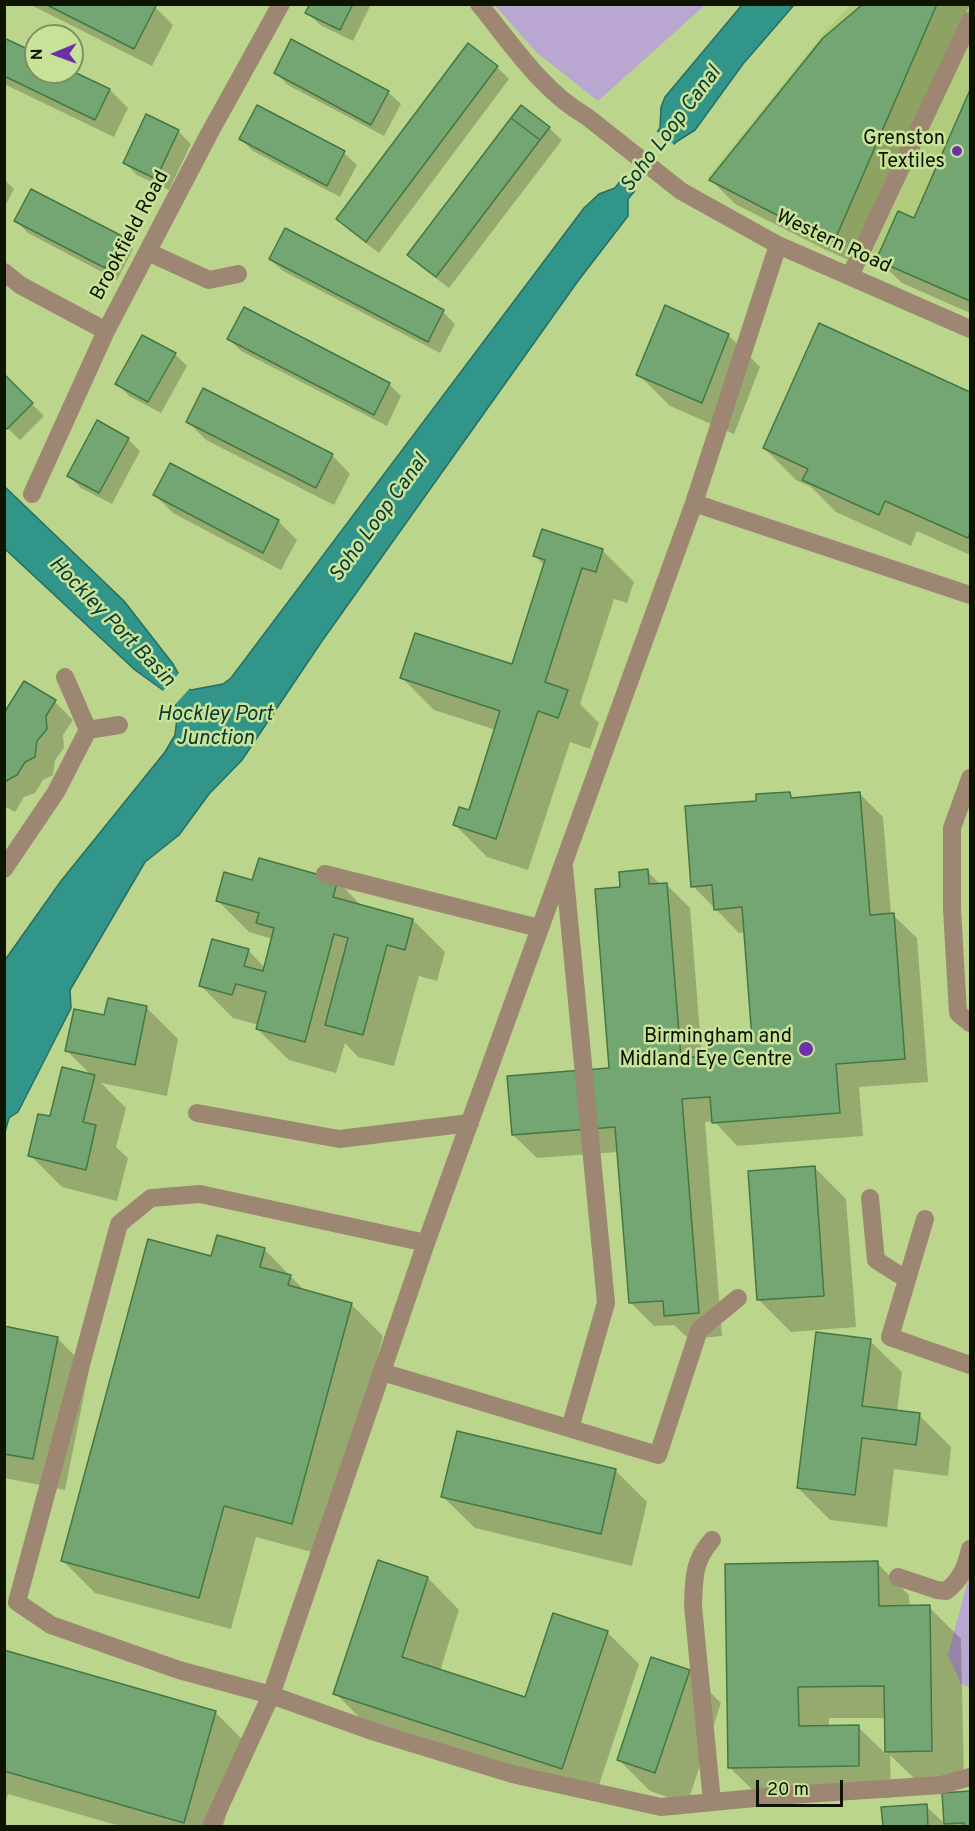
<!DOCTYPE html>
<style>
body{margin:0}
#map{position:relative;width:975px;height:1831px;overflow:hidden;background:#bcd58d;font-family:Overpass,sans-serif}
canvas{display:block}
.frame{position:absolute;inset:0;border:6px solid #0d1400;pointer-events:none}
.north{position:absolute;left:24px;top:24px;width:60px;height:60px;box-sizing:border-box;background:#c9e29a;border:2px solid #7e905c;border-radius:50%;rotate:269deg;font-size:16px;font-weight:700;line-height:24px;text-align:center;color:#0d1400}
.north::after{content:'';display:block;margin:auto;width:21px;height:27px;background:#6d30a5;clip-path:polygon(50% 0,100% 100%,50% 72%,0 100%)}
.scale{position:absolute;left:756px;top:1780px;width:87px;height:27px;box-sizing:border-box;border:3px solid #0d1400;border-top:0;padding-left:8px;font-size:18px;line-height:21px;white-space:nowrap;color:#0d1400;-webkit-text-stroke:4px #c9e29a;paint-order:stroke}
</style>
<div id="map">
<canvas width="975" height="1831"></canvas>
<div class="frame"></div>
<div class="north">N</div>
<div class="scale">20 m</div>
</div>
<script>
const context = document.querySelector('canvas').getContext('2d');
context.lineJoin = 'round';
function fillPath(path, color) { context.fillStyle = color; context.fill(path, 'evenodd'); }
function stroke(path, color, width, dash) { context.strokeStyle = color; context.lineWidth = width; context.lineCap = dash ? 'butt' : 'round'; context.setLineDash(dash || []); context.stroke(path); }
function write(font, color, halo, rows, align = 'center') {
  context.font = font + ' Overpass,sans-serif'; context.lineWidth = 5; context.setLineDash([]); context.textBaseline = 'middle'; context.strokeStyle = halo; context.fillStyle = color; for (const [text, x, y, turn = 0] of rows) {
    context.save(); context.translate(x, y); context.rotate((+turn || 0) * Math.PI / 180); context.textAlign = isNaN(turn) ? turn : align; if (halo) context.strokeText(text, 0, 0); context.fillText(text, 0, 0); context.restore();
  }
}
fillPath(new Path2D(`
 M850,5H970V301L800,227L707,178L824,33Z`), '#b1cb7c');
fillPath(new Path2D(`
 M495,5H705L598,101L536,52Z
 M970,1572V1687L961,1684L948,1655Z`), '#b9a7d1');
const water = new Path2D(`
 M742,5H794L743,64L695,130L676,142L628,199V216L578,281L322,641L242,760L209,794L179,835L145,862L70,990L71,1008L18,1112L9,1118L5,1132V960L61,881L165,752L175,735L178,709L167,693L135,670L5,549L4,486L124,601L173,664L178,673L179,682L191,690L223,684L231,678C350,522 466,364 584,208L599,194L615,188L660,128L661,107L665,97Z`);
fillPath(water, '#319589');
stroke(water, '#266e60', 1.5);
fillPath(new Path2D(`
 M655,130L676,146L637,192L619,177Z
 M180,672L182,680L191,687L173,707L161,693Z`), '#bcd58d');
fillPath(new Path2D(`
 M29,4H119L127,8L155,7L173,25L152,66Z
 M311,4H371L353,41L320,25L307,12Z
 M865,4H970L858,264L826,250L735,204L711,180Z
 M4,40L36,55V72H72L110,90L128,108L114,137L4,84Z
 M497,67L509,79L379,253L350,231L338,219Z
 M275,72L388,92L401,104L384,136L288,85Z
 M970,94V313L902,283L878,260L915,220Z
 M258,107L344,153L357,165L340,197L253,151L241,139Z
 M522,107L549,128L562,140L449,288L421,267L409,255Z
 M147,116L179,132L191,144L169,190L137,175L125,163Z
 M4,179L14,189L4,208Z
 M16,221L121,237L133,249L117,280L28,233Z
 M270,259L443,312L455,324L440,353L283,271Z
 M820,325L970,393V555L917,531L911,546L836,512L811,487L796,480L764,448Z
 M728,335L760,367L734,434L670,406L638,374Z
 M229,339L389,384L401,396L387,426L241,351Z
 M175,354L187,366L161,413L129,396L117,383Z
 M4,376L44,416L20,440L4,425Z
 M188,422L332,455L350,474L334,505L206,440Z
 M128,439L140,451L112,504L81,488L69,476Z
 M170,465L279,522L297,540L281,570L173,513L155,495Z
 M602,550L634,582L627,603L614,599L580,704L599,723L590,749L570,742L528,870L487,857L455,825L470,812L496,730L434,710L402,678L513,666L545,566L535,556Z
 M55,702L73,720L63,735L64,748L55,760L53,775L43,780L35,793L24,797L15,812L4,806V716Z
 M789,793L795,799L860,794L883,817L891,915H893L917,938L928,1082L859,1087L863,1136L737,1146L714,1121L705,1122L722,1336L689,1339L674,1325L654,1326L630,1302L618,1152L537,1158L513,1135L611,1069L622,888L647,871L661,885H667L690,908L702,1058L754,1040L745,932L739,933L693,886L758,802Z
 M337,881L362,906L413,920L445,952L437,981L419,976L394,1066L358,1057L345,1043L336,1073L289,1060L257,1029L259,1025L233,1018L201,986L248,950L265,968L273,939L249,932L217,900L253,882Z
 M146,1007L178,1039L167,1096L101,1083L126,1108L116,1147L128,1158L117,1201L62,1187L30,1155L51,1118L92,1076L67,1051L105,1017Z
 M814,1167L846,1199L856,1327L791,1332L759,1300Z
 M218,1237L265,1250L306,1292L351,1304L383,1336L323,1555L256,1537L231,1629L95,1593L63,1561L212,1257Z
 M4,1328L57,1338L89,1370L65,1490L4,1478Z
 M870,1341L902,1372L897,1412L919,1415L951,1447L948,1476L894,1469L887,1527L830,1520L798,1488Z
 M615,1470L647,1502L632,1566L475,1528L443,1497Z
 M877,1563L909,1595L910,1607H929L961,1639L964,1783H919L890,1755L891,1798L762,1799L730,1768ZM829,1718H886L887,1755L858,1727H829Z
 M428,1578L459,1610L440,1671L526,1699L607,1632L639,1664L594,1800L367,1725L335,1693Z
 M4,1652L215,1712L247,1744L223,1826H120L8,1794L4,1808Z
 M689,1671L721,1703L687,1804L650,1791L618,1759Z
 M970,1793V1826H884L883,1809L926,1806L946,1825L944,1794Z`), '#0003');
const building = new Path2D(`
 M45,4H123L126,6L127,4H153L156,6L134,49Z
 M310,4H353L340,30L305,13Z
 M863,4H937L834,242L800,227L709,180L823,38Z
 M4,38L36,53V72L72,71L110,89L95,120L4,76Z
 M291,39L389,91L371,125L274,73Z
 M468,43L498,66L366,242L336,219Z
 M970,90V301L876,260L898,211L914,218Z
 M257,105L345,151L327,186L239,139Z
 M521,105L550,127L540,140L511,118Z
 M146,114L179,130L156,179L123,163Z
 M511,118L540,140L436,277L407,255Z
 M31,189L122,236L105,268L14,221Z
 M285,228L444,310L428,342L269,259Z
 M665,305L729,334L702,403L636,375Z
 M244,307L390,383L374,415L227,339Z
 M819,323L970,392V533L968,538L885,501L879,515L802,480L808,469L763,448Z
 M142,335L176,353L148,402L115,384Z
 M4,374L33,403L7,429L4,427Z
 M203,388L333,454L316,488L186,422Z
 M97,420L129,438L99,493L67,476Z
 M170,463L279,520L263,553L153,495Z
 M542,529L603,549L596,572L582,568L545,682L568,690L558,718L538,711L496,839L453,825L459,807L469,810L500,711L400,678L415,633L512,664L545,560L533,556Z
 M24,681L56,700L46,716L47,729L37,741L35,757L25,762L17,775L4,782V713Z
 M790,792L791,798L860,792L870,915L894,913L905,1059L836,1064L840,1113L712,1123L710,1097L682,1099L699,1313L664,1316L663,1301L629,1303L615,1127L512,1135L507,1076L609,1068L595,889L620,887L619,872L648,869L649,884L667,883L681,1058L708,1056V1042L752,1039L742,907L714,910L712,885L691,887L685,806L756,801V794Z
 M259,858L338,880L333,897L413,919L405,950L387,945L363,1035L325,1025L348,938L334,934L305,1042L256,1029L266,992L236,984L232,995L199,986L212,939L249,949L244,966L263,971L274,928L256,923L259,913L216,901L224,872L252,880Z
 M108,998L147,1006L135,1065L65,1051L74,1009L104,1015Z
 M62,1067L95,1075L83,1122L96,1125L86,1170L28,1156L38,1114L50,1116Z
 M815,1166L824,1296L757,1300L748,1171Z
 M217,1235L265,1248L260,1267L291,1275L288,1285L352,1303L292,1524L224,1506L199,1598L61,1561L148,1239L211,1256Z
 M4,1326L58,1337L33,1459L4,1454Z
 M816,1332L871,1339L862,1406L920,1413L916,1445L862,1438L855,1495L797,1488Z
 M457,1431L616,1469L601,1534L441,1497Z
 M378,1560L428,1577L402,1657L525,1697L553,1613L608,1631L562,1769L333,1694Z
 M878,1561L879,1606L930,1605L932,1751L885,1752L884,1686L798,1687L799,1726L859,1725V1766L728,1768L725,1564Z
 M4,1650L216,1711L184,1823L4,1771Z
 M651,1657L690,1670L655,1773L617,1760Z
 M970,1791V1826H964V1823L944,1824L942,1793Z
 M927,1804L928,1826H883L881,1807Z`);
fillPath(building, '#73a672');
stroke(building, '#437843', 1.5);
stroke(new Path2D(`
 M479,4C510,42 543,92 586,116L681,191L778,245L970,329
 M148,252L209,280L238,274
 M4,272L20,285L106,331
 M850,276L970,21
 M32,494L106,331L209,134L281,4
 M694,503L970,595
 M88,730L119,725
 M970,778L952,828V909L958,1013L970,1023
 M564,867L606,1303L570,1428
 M4,869L56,792L88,730L65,677
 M325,874L539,928
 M197,1113L339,1139L470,1123
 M870,1198L876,1260L898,1274L908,1277
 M925,1219L890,1337L970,1365
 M426,1243L200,1194L151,1198L119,1224L17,1602L51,1625L179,1670L271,1695L375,1732L512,1774L661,1807L776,1796L941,1785L970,1777
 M382,1372L658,1455L699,1330L738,1298
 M712,1540C693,1561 694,1579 693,1606L712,1802
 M898,1577L937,1590L946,1591C961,1580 966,1566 970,1549
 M211,1826L271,1695L426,1243L694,503L778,245`), '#9e8772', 18);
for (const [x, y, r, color] of [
 [957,151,6,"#6d30a5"],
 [806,1049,8,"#6d30a5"]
]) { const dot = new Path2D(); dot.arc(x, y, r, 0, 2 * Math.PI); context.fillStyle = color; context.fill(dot); stroke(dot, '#c9e29a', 2); }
write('20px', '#0d1400', '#c9e29a', [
 ["Grenston",945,140],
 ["Textiles",945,163],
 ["Birmingham and",792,1038],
 ["Midland Eye Centre",792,1061]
], 'right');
write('20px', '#0d1400', '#c9e29a', [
 ["Brookfield Road",131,236,-62],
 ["Western Road",833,243,25]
]);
write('italic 21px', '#0a3833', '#c9e29a', [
 ["Soho Loop Canal",672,130,-53],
 ["Soho Loop Canal",380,519,-54],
 ["Hockley Port Basin",111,623,46],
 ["Hockley Port",215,716],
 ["Junction",215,740]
]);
</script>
